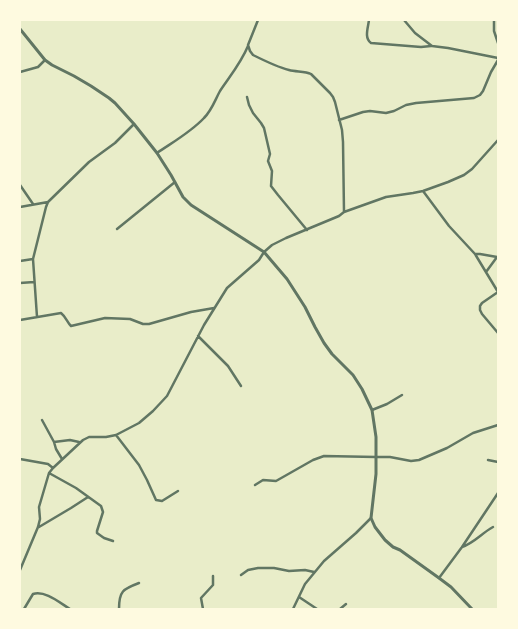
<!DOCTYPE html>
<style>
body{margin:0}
#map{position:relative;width:518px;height:629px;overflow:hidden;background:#e9edc9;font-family:"PT Serif",serif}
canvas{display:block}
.frame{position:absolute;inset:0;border:21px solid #fefae0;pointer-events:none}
</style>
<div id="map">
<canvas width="518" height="629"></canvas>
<div class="frame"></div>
</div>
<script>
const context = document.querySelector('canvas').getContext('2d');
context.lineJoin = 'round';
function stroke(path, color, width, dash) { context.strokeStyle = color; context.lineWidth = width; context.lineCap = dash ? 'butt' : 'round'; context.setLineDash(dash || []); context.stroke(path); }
stroke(new Path2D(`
 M258,20L248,45L250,51L253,55C265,61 277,67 289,70C296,72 305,71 311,74L330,93L333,97L335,102L342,130L343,142L344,212
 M369,20C368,28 364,38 371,43L421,47L431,46
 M404,20L415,33L432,46L448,48L498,58
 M494,20V31L498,43
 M20,72L38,67L45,60
 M247,97L249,105L253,113L261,123L264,128L270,154L268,161L272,171L271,186L278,195L307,230
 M339,120L363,112L370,111L386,113L394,111L406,105L416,103L474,98L480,95L483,91L491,72L498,60
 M157,153C173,142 191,132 204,118C212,110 215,100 220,91C230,76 241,63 248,46
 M20,185L33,204
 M423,191L449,226L475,254L498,292
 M20,207L48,202
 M117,229L175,182
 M475,254H480L497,257
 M20,261L33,259
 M486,272L497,257L498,258
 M20,283L34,282
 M498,292L482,303L480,306V310L482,314L498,333
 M37,317L33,259L46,207L48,202L89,162L115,143L134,124
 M20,320L61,313C66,317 67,322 71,326L105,318L130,319L143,324H149L191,312L214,308
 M198,336L228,366L241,386
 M372,410L387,404L402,395
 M42,420L54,442L70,440L79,442
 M116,435L139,465L147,480L156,500L162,501L178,491
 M54,442L56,449L62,459
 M20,459L48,464L53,468
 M488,460L498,462
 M49,473L76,488L101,506L103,512L97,531V533L104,538L113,541
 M255,485L263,480L276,481L313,460L324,456L376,457H390L411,461L419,460L447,448L473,433L498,425
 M39,527L71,508L88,497
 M462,547C474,543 482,533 493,527
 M20,570L38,527L40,519L39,507L49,473L53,468L83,440L89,437H106L116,435L139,423L153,411L167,396L204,325L227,288L259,260L264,252L272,245L286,238L339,216L344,212L386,197L413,193L423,191L448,182L464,175L472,169L498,140
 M241,575L248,570L258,568H274L289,571L305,570L314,572
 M439,578L462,547L498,493
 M299,597L317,609
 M24,609L33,594C45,590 60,603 70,609
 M119,609C119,591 123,589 139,583
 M203,609L201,598L213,585V576
 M293,609L305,584L324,561L356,533L371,518
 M340,609L346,604`), '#617663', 2.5);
stroke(new Path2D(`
 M20,29L45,60L52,65L74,76L91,86L109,98L115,103L134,124L157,153L171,175L183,197L191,205L264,252L287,279L305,307L315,327L324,343L332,354L353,375L362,389L372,410L376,437V474L371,518L375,527L385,540L393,547L400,550L439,578L451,587L472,609`), '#617663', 3);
</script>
